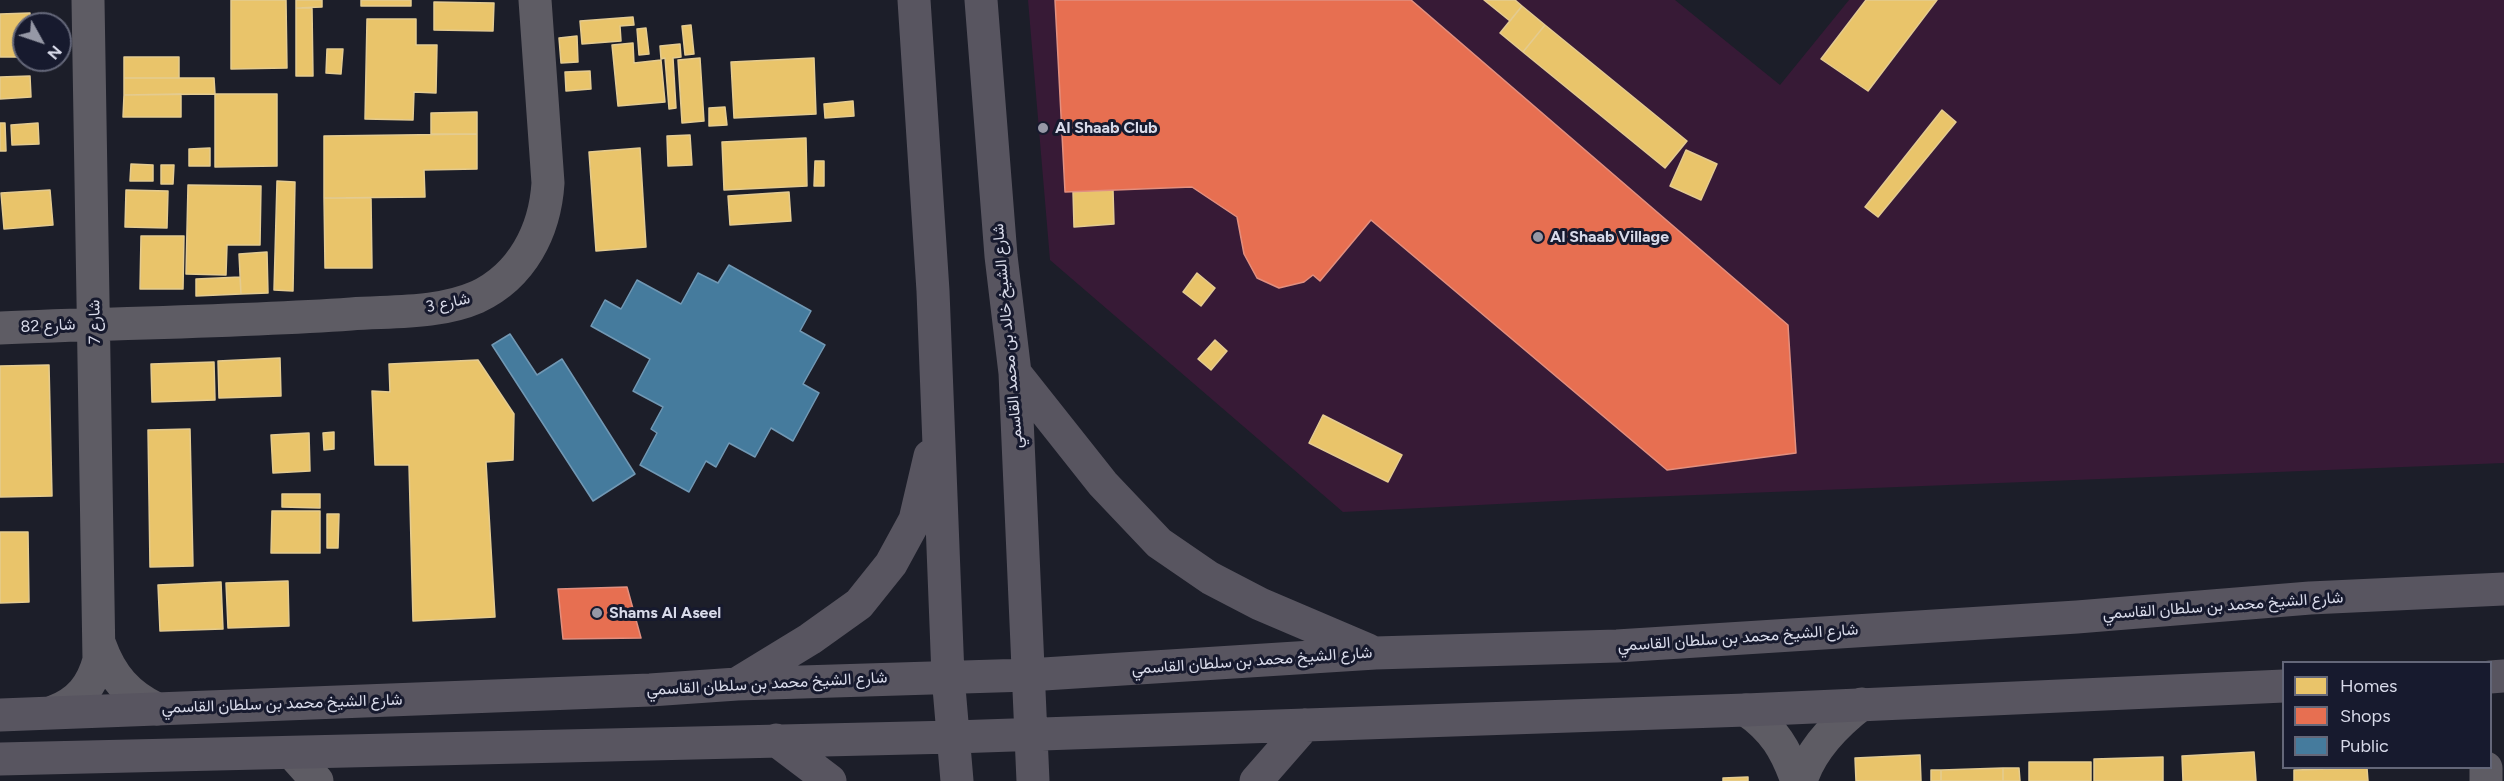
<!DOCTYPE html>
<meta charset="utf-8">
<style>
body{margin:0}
#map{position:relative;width:2504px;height:781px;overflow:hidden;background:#1c1e29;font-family:Figtree,sans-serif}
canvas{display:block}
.legend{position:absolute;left:2282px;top:661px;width:210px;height:108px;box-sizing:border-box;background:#171a2e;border:2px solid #646779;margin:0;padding:8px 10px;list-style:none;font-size:18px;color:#d8dae9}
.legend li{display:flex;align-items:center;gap:12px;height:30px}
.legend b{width:30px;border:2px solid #646779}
.north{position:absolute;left:12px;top:12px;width:60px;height:60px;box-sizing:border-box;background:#171a2e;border:2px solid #646779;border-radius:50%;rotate:130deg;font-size:16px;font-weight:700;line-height:24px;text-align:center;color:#d8dae9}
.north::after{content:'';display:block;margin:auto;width:21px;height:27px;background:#9698a6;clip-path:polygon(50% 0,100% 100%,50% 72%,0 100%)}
</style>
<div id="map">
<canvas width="2504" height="781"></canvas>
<ul class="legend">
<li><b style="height:16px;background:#e9c46a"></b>Homes</li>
<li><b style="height:16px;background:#e76f51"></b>Shops</li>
<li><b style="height:16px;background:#457b9d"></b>Public</li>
</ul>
<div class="north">N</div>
</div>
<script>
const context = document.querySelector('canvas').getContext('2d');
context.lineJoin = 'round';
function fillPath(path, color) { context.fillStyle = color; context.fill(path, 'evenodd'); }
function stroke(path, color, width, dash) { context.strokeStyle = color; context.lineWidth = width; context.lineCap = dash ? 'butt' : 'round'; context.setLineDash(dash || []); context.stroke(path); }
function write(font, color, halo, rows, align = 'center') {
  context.font = font + ' Figtree,Vazirmatn,sans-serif'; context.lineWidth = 6; context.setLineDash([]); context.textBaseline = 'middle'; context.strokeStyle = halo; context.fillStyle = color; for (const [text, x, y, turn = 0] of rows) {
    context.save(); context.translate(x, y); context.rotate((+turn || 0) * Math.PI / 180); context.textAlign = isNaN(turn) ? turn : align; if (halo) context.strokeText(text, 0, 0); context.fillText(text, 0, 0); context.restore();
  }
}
fillPath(new Path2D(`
 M1028,0H1675L1780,85L1849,0H2504V463L1595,499L1343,512L1050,260Z`), '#371a36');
const homes = new Path2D(`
 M231,0H286L287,68L231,69Z
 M296,0H322V7L296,8Z
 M361,0H411V6H361Z
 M1484,0H1515L1522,6L1510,21Z
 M1866,0H1937L1868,91L1821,59Z
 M434,2L494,3L493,31L434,30Z
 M1522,6L1545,25L1523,52L1500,33Z
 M296,8H312L313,76H296Z
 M30,13V24H24V57H0V14Z
 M633,17L634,25L620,26L621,41L582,44L580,21Z
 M367,19H416V45H437L436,93L414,92L413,120L365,119Z
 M691,25L694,54L685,55L682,26Z
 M1545,25L1687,141L1665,168L1523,52Z
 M646,28L649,54L639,55L637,29Z
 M577,36L578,62L561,63L559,38Z
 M633,43L634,63L661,60L665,102L618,106L612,45Z
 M680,44L681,57L673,58L676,108L669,109L665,58L661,59L660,46Z
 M327,49H343L341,74L326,73Z
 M124,57H179V78H124Z
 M700,58L704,121L682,123L678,60Z
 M814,58L816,114L734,118L731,62Z
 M590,71L591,89L566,91L565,72Z
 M30,76L31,97L0,99V77Z
 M124,78H214L215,94L124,95Z
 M181,94V117H123L124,95Z
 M215,94H277V166L215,167Z
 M853,101L854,116L825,118L824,104Z
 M725,107L727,125L709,126V108Z
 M1942,110L1956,122L1878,217L1865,207Z
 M477,112V134H431V113Z
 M0,123H5L6,151H0Z
 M38,123L39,144L12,145L11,125Z
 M477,134V169L424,170L425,197L324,198V136Z
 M690,135L692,165L668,166L667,136Z
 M806,138L807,186L724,190L722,142Z
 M210,148V166H189V149Z
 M640,148L646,247L596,251L589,152Z
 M1686,150L1717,164L1701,200L1670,186Z
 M815,161H824V186H814Z
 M131,164L153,165V181H130Z
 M161,165H174L173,184H161Z
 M277,181L295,182L293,291L274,290Z
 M188,185L261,186L260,245H227L226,275L186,274Z
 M50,190L53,225L4,229L1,193Z
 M126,190L168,191L167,228L125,227Z
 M1113,190L1114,224L1074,227L1073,192Z
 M789,192L791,221L730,225L728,196Z
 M324,198H371L372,268H325Z
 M141,236H184L183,289H140Z
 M267,252L268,293L241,294L239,254Z
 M1197,273L1215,288L1201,306L1183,292Z
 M240,277L241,294L196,296V279Z
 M1215,340L1227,351L1211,370L1198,359Z
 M280,358L281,396L219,398L218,361Z
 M478,360L514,414L513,460L486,462L495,617L413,621L409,465H375L372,391L390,392L389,364Z
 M214,362L215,400L152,402L151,364Z
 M49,365L52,496L0,497V366Z
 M1323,415L1402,455L1388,482L1309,443Z
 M190,429L193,566L150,567L148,430Z
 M334,432V449L324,450L323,433Z
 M309,433L310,471L273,473L271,435Z
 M282,494H320V508L282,507Z
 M272,511H320V553H271Z
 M327,514H339L338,548H327Z
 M0,532H28L29,602L0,603Z
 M288,581L289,626L228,628L226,583Z
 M221,582L223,629L160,631L158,585Z
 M2254,752L2256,781H2183L2182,756Z
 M1920,755L1921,781H1856L1855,758Z
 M2163,757V781H2094V759Z
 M2029,762H2091V781H2029Z
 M2003,768V781H1941V770Z
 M2003,768H2019L2020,781H2003Z
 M2367,768L2368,781H2294V770Z
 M1931,770H1941V781H1931Z
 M1748,777V781H1723V778Z`);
fillPath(homes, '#e9c46a');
stroke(homes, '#e4cb90', 1.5);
const shops = new Path2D(`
 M1055,0H1411L1788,325L1796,453L1667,470L1371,220L1320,281L1313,275L1304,282L1279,288L1257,278L1244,254L1237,217L1192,187L1065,192Z
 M627,587L641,638L563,639L558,589Z`);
fillPath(shops, '#e76f51');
stroke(shops, '#e28f7f', 1.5);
const public = new Path2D(`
 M729,265L811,311L800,331L825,345L803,384L819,393L793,441L771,428L755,457L729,443L716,467L706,461L689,492L640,465L657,433L651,429L663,407L633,391L650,359L591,326L605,300L621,309L637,280L681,304L698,273L718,283Z
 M510,334L537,375L562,359L635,474L593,501L492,345Z`);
fillPath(public, '#457b9d');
stroke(public, '#7198b4', 1.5);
stroke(new Path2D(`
 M0,328C117,323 234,322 351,314C392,311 438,314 477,297C522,276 545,231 548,183L535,0
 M100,645C111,676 128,695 157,709
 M1746,710C1774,729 1786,750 1797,781
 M53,712C79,702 92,686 99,660L88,0
 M292,753L317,781
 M2486,768V781
 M1801,781C1811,749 1836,724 1862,704`), '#5e5c64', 33);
stroke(new Path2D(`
 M914,0L933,291L948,676L957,781
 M981,0L1001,256L1015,373L1033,781
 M1015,373L1103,484L1159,543L1210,578L1260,604L1368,650
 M2490,677L2504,676
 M738,683L810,639L859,604L891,564L915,520L930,456
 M0,715L650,690L737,684L1028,675L1375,653L1617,646L2077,617L2310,598L2504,589
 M776,740L830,781
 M0,759L954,737L1746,710L2284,686
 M1256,781L1305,725`), '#585560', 33);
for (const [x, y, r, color] of [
 [1043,128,6,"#9698a6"],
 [1538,237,6,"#9698a6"],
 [597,613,6,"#9698a6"]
]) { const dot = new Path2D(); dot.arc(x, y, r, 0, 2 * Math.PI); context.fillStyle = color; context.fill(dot); stroke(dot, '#171a2e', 2); }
write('bold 16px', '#d8dae9', '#171a2e', [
 ["Al Shaab Club",1055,128],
 ["Al Shaab Village",1550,237],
 ["Shams Al Aseel",609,613]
], 'left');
write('16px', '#d8dae9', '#171a2e', [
 ["شارع 3",448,303,-12],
 ["شارع 7",95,322,-91],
 ["شارع 82",48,326,-3],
 ["شارع الشيخ خالد بن محمد القاسمي",1008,336,-95],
 ["شارع الشيخ محمد بن سلطان القاسمي",2223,606,-4],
 ["شارع الشيخ محمد بن سلطان القاسمي",1738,638,-4],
 ["شارع الشيخ محمد بن سلطان القاسمي",1252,661,-4],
 ["شارع الشيخ محمد بن سلطان القاسمي",767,684,-3],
 ["شارع الشيخ محمد بن سلطان القاسمي",282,704,-2]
]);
</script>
